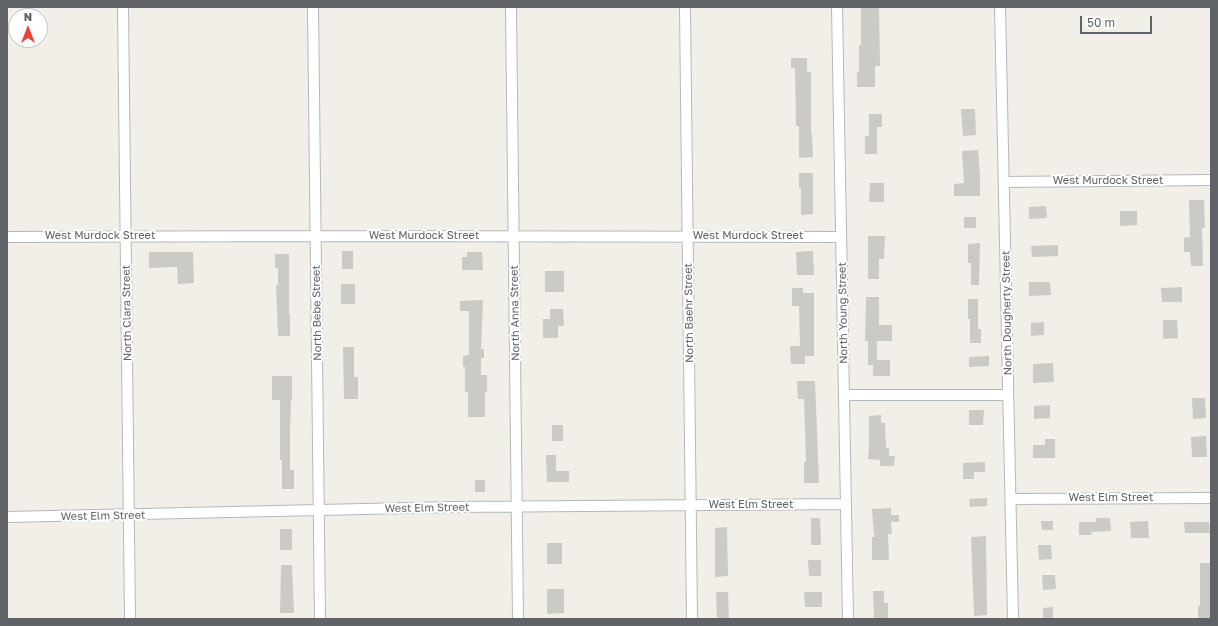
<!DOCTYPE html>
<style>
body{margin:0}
#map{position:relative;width:1218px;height:626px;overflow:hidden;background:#f1efe8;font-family:"Golos Text",sans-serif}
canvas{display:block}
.frame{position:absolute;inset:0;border:8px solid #5f6368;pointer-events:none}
.north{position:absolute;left:8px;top:8px;width:40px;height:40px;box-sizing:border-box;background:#fff;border:1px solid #bfc1c3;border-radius:50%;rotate:0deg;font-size:11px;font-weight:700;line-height:16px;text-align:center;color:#5f6368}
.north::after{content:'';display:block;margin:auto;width:14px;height:18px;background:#ea4335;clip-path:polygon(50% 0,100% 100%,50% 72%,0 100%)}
.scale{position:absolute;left:1080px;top:16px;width:72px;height:18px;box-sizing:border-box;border:2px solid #5f6368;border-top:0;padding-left:5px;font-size:12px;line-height:14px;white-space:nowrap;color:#5f6368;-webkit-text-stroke:3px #fff;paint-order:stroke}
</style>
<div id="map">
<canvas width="1218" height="626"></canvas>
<div class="frame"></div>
<div class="north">N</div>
<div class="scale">50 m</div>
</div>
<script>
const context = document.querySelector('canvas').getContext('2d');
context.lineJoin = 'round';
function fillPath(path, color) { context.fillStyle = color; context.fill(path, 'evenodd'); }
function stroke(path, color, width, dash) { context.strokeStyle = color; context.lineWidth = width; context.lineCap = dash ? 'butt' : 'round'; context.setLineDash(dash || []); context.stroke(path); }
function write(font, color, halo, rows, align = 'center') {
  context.font = font + ' "Golos Text",sans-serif'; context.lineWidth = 4; context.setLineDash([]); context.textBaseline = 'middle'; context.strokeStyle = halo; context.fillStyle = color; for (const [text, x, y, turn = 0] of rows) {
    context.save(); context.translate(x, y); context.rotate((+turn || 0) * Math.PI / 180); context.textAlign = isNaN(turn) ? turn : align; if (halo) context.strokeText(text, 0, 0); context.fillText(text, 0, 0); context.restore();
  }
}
fillPath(new Path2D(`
 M861,7H879L880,66H875V87H857V72H859V45H861Z
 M791,58H807V72H811V134H812L813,157L799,158V126H796L795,68H791Z
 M961,109H975L976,135L963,136Z
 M869,114H882V127H877V154H865V136H869Z
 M978,150L980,175V196H954V184L964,183L962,151Z
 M799,173H813V214L801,215V188H799Z
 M870,183H884V202H869Z
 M1189,200H1204L1205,228H1202L1203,266H1191L1190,252H1184V238L1190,237Z
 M1046,206L1047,218L1029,219V207Z
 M1120,211H1137V225L1120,226Z
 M964,217H976V228H964Z
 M868,236H885L884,259H879V279H868Z
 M980,243L979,285H971V263H968V244Z
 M1058,245V256L1032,257L1031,246Z
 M342,251H353V269H342Z
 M813,251L814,275H797L796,252Z
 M149,252H193L194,283L178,284L177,267L149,268Z
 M467,252H482L483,270H462V257H467Z
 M275,254H289V315H290V336H278L276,285H278V268H275Z
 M545,271H564V292H545Z
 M1029,282H1050L1051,295L1029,296Z
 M341,284H355V304H341Z
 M1182,287V302H1162L1161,288Z
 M792,288H803V293H814V356H805V364H791L790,346H800L799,306H792Z
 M866,297H879V325H892V341H877V360H890V376H873V365H868V341H865Z
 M968,299H978V329H981V343H970V319H968Z
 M483,300L481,349H484V358H481V375H487V392H485V417H468V392H465V367H463V356L469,355V311H460V301Z
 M550,309H563L564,326H558V338H543V319H550Z
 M1163,320H1177L1178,338L1163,339Z
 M1044,322V335L1031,336V323Z
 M343,347H354V377H358V399H344Z
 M989,356V366L969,367V357Z
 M1053,363L1054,382L1033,383V364Z
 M272,376H292V400H291L290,431V470H294V489H282V460H280V400H272Z
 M797,381H815L819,483H804V462H806L804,399H798Z
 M1192,398H1205L1206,418L1193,419Z
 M1050,405V418L1034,419V406Z
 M969,410H984L983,425H969Z
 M881,415V423H885L886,448H889V456H895L894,466H880V460L868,459L869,448V416Z
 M552,425H563V441H552Z
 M1206,436L1207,457H1192L1191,437Z
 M1045,439H1055V458H1033V445H1045Z
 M546,455H556V471H569V482H547Z
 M985,462V472H974V479H963V463Z
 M475,480H485V492H475Z
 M987,498V506L970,507L969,499Z
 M891,508V515H899V522H891L892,534H888L889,560H872V537H874L872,509Z
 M811,518H820L821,545H811Z
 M1096,518H1110L1111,531L1091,532L1092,535H1079V522H1096Z
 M1041,521H1053V530H1042Z
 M1148,521L1149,538H1131L1130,522Z
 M1184,522H1209L1210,533H1185Z
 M727,527L728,576L715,577V528Z
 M280,529H292V550H280Z
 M986,536L987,615L974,616L971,537Z
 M547,543H562V564H547Z
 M1038,545H1051L1052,559L1039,560Z
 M808,560H821V576H809Z
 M1200,563H1210L1211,619H1198V606H1200Z
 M281,565H292L294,613H280Z
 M1042,575H1055L1056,589L1043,590Z
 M547,589H564V613L547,614Z
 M873,591H884V603H888V619H874Z
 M716,592H728L729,619H717Z
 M804,592H822V607H805Z
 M1053,607V619H1043V608Z`), '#cccac5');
const street = new Path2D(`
 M123,7L130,619
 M313,7L320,619
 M511,7L518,619
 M685,7L692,619
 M837,7L848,619
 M1000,7L1013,619
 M1004,182L1211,180
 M7,237L316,236L841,237
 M844,395H1008
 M1011,499L1211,498
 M7,517L453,507L846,504`);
stroke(street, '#b5b8bc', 12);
stroke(street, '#fff', 10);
write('11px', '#5f6368', '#fff', [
 ["West Murdock Street",1108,181],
 ["West Murdock Street",100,236],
 ["West Murdock Street",424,236],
 ["West Murdock Street",748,236],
 ["North Clara Street",127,313,-91],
 ["North Bebe Street",317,313,-91],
 ["North Anna Street",515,313,-91],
 ["North Baehr Street",689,313,-91],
 ["North Young Street",843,313,-91],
 ["North Dougherty Street",1007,313,-91],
 ["West Elm Street",1111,498],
 ["West Elm Street",751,505],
 ["West Elm Street",427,508,-1],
 ["West Elm Street",103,516,-1]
]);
</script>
